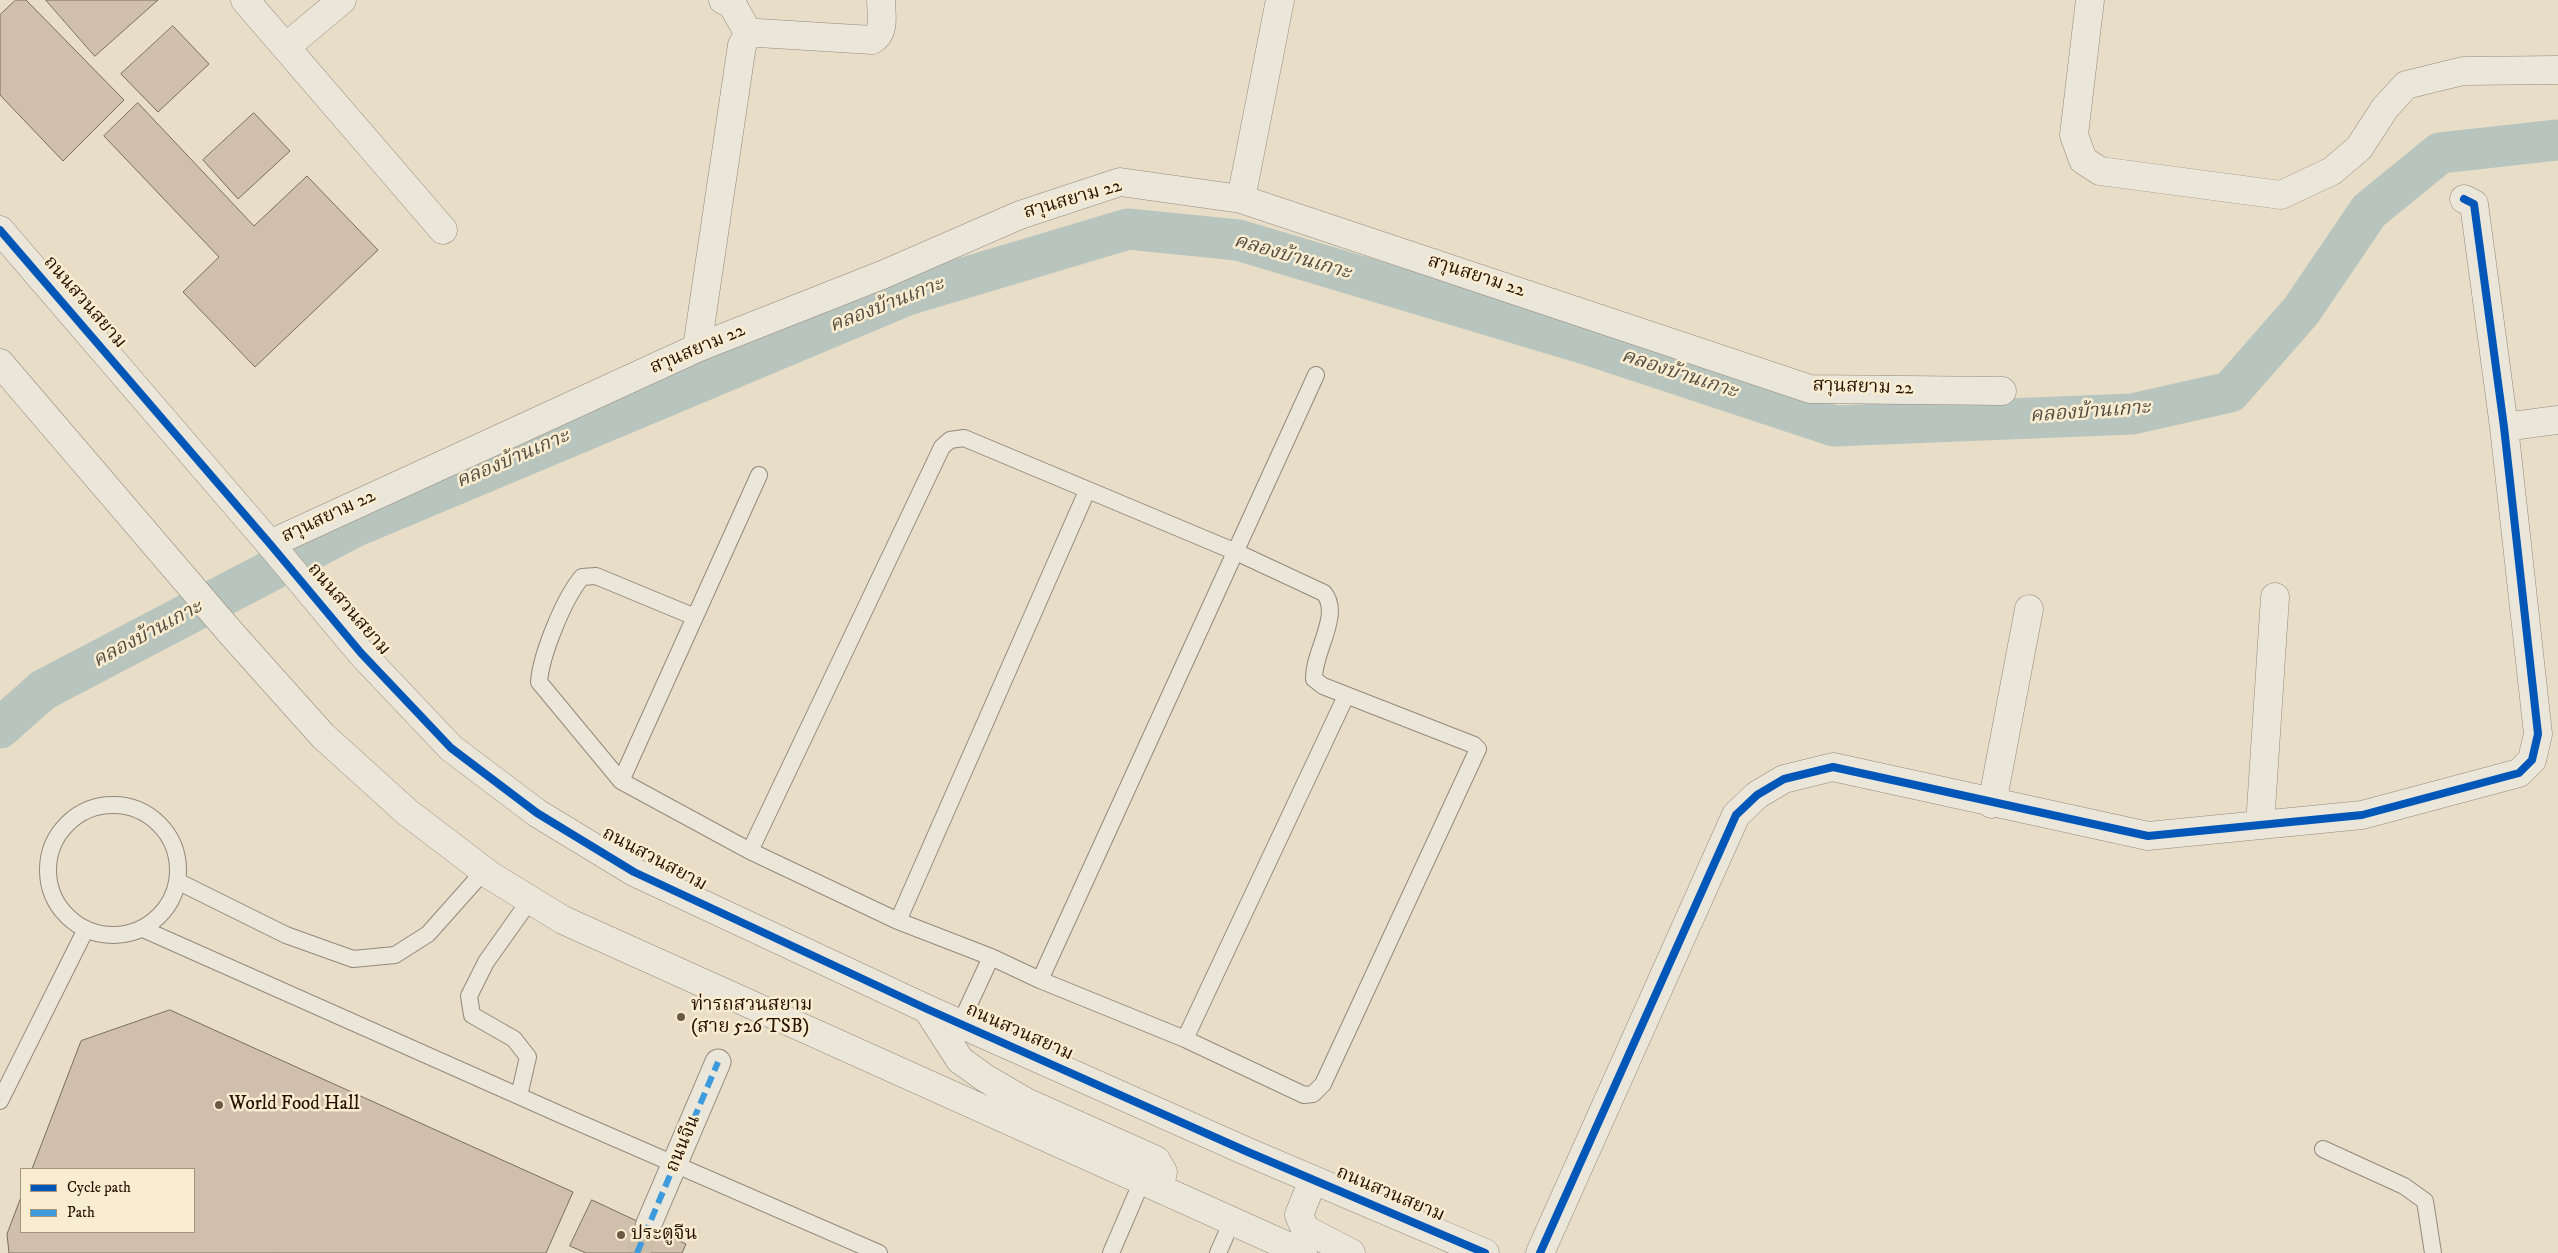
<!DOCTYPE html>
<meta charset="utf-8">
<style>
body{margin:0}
#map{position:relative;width:2558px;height:1253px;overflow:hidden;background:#e8ddc6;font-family:"IM FELL DW Pica",serif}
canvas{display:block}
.legend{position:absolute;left:20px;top:1168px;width:175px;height:65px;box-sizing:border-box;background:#f9edd1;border:1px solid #a5957d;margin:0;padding:6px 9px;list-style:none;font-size:15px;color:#281100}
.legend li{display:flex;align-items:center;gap:10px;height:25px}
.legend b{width:25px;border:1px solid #a5957d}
</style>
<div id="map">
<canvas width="2558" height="1253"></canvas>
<ul class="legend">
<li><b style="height:6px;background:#0057b8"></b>Cycle path</li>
<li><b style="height:6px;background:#3d9adc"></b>Path</li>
</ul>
</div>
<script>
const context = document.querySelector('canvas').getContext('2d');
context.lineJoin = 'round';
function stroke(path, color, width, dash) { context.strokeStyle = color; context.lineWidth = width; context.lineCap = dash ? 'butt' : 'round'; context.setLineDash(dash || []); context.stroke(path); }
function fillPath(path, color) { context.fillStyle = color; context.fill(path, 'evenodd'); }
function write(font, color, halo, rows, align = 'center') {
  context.font = font + ' "IM FELL DW Pica","Noto Serif Thai",serif'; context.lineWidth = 5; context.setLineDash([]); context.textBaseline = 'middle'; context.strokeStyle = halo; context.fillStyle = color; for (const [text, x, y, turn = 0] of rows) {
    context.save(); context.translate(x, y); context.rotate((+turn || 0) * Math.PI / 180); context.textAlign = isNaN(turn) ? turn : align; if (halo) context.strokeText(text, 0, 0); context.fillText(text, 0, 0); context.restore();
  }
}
stroke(new Path2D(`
 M0,728L43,690L354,527L907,295L1128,229L1238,240L1586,344L1834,426L2132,414L2230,392L2301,311L2369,211L2440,153L2558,140`), '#b8c5be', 41);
const building = new Path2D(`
 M16,0H26L124,100L63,161L0,95V15Z
 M46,0H158L95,56Z
 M173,26L209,64L158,112L121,74Z
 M138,103L254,226L307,176L378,250L255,367L183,292L219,257L104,136Z
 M254,113L290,151L238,199L203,160Z
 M170,1010L573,1192L546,1253H9L7,1234L21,1197V1232H194V1169H32L81,1041Z
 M592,1200L686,1244L682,1253H586L570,1246Z`);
fillPath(building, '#d0bfac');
stroke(building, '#776e60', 1);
stroke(new Path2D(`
 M637,1253L648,1226`), '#cbbea8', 25, [25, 12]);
const service = new Path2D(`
 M695,617L596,576L582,577C564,598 541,655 539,682L621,781L750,851L898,921L991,957L1040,980L1185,1039L1304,1095L1313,1094L1323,1084L1478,749L1474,745L1323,686L1314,679C1313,652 1342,615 1324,593L1236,552L964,438L950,440L942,447L750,851
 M621,781L759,475
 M48 870a65 65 0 1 1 130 0a65 65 0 1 1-130 0Z
 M177,881L286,935L353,959L395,955L428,934L484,871
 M898,921L1087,491
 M143,929L566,1117L879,1253
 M1040,980L1316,375
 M960,1024L991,957
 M1185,1039L1346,696
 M519,1096L528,1057L514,1039L472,1015L469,996L486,962L530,900
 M0,1101L85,931
 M2323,1149L2404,1186L2425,1201L2433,1253
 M1111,1253L1142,1181
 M1218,1253L1232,1221`);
const pedestrian = new Path2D(`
 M648,1226L718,1062`);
const minor = new Path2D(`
 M245,0L443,230
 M723,0L732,4L749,34
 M2090,0L2074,135L2083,160L2100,171L2281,195L2332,171L2359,148L2385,108L2406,85L2463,71L2558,70
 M286,47L342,0
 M1241,199L1280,0
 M697,348L742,45L749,34L758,33L872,40C886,32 881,14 881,0
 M2504,427L2558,420
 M270,544L697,348L882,275L1020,215L1120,182L1241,199L1810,389L2002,391
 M1992,804L2029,609
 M2260,825L2275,597
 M1540,1253L1736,815L1757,795L1784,779L1833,767L2148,836L2362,815L2519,773L2532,760L2538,734L2504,427L2474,204L2464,199`);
const tertiary = new Path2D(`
 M0,230L270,544L361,653L451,748L537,813L634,872L927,1009L1248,1152L1485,1253
 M0,363L230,632L323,736L407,812L491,876L563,920L1303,1253
 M927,1009L960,1060L985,1078L1026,1102L1156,1160L1163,1172L1159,1188
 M1313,1180L1299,1215L1305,1229L1351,1253`);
stroke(service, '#93897b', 18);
stroke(pedestrian, '#93897b', 27);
stroke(minor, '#93897b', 29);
stroke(tertiary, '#93897b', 29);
stroke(service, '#ebe6da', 16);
stroke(pedestrian, '#ebe6da', 25);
stroke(minor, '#ebe6da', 28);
stroke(tertiary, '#ebe6da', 28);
stroke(new Path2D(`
 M637,1253L718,1062`), '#3d9adc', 6, [12, 6]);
stroke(new Path2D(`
 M0,230L270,544L361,653L451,748L537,813L634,872L927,1009L1248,1152L1485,1253
 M1540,1253L1736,815L1757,795L1784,779L1833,767L2148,836L2362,815L2519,773L2532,760L2538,734L2504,427L2474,204L2464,199`), '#0057b8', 8);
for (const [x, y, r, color] of [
 [681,1017,5,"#6b5845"],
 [219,1105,5,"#6b5845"],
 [621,1235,5,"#6b5845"]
]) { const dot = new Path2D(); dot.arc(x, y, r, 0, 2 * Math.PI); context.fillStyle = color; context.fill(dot); stroke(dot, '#f9edd1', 2); }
write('19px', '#281100', '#f9edd1', [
 ["สาุนสยาม 22",1073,200,-16],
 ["สาุนสยาม 22",1476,277,18],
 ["ถนนสวนสยาม",84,303,49],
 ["สาุนสยาม 22",698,350,-23],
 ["สาุนสยาม 22",1863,388,2],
 ["สาุนสยาม 22",329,517,-25],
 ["ถนนสวนสยาม",348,610,49],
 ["ถนนสวนสยาม",654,860,28],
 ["ถนนสวนสยาม",1019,1033,24],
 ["ถนนจีน",684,1144,-67],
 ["ถนนสวนสยาม",1390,1195,23]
]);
write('19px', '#281100', '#f9edd1', [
 ["ท่ารถสวนสยาม",691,1006],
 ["(สาย 526 TSB)",691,1028],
 ["World Food Hall",229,1105],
 ["ประตูจีน",631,1235]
], 'left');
write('italic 20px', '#534c41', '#f9edd1', [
 ["คลองบ้านเกาะ",1292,258,16],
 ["คลองบ้านเกาะ",887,306,-21],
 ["คลองบ้านเกาะ",1679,375,18],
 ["คลองบ้านเกาะ",2090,413,-4],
 ["คลองบ้านเกาะ",513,460,-23],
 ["คลองบ้านเกาะ",148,635,-28]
]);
</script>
